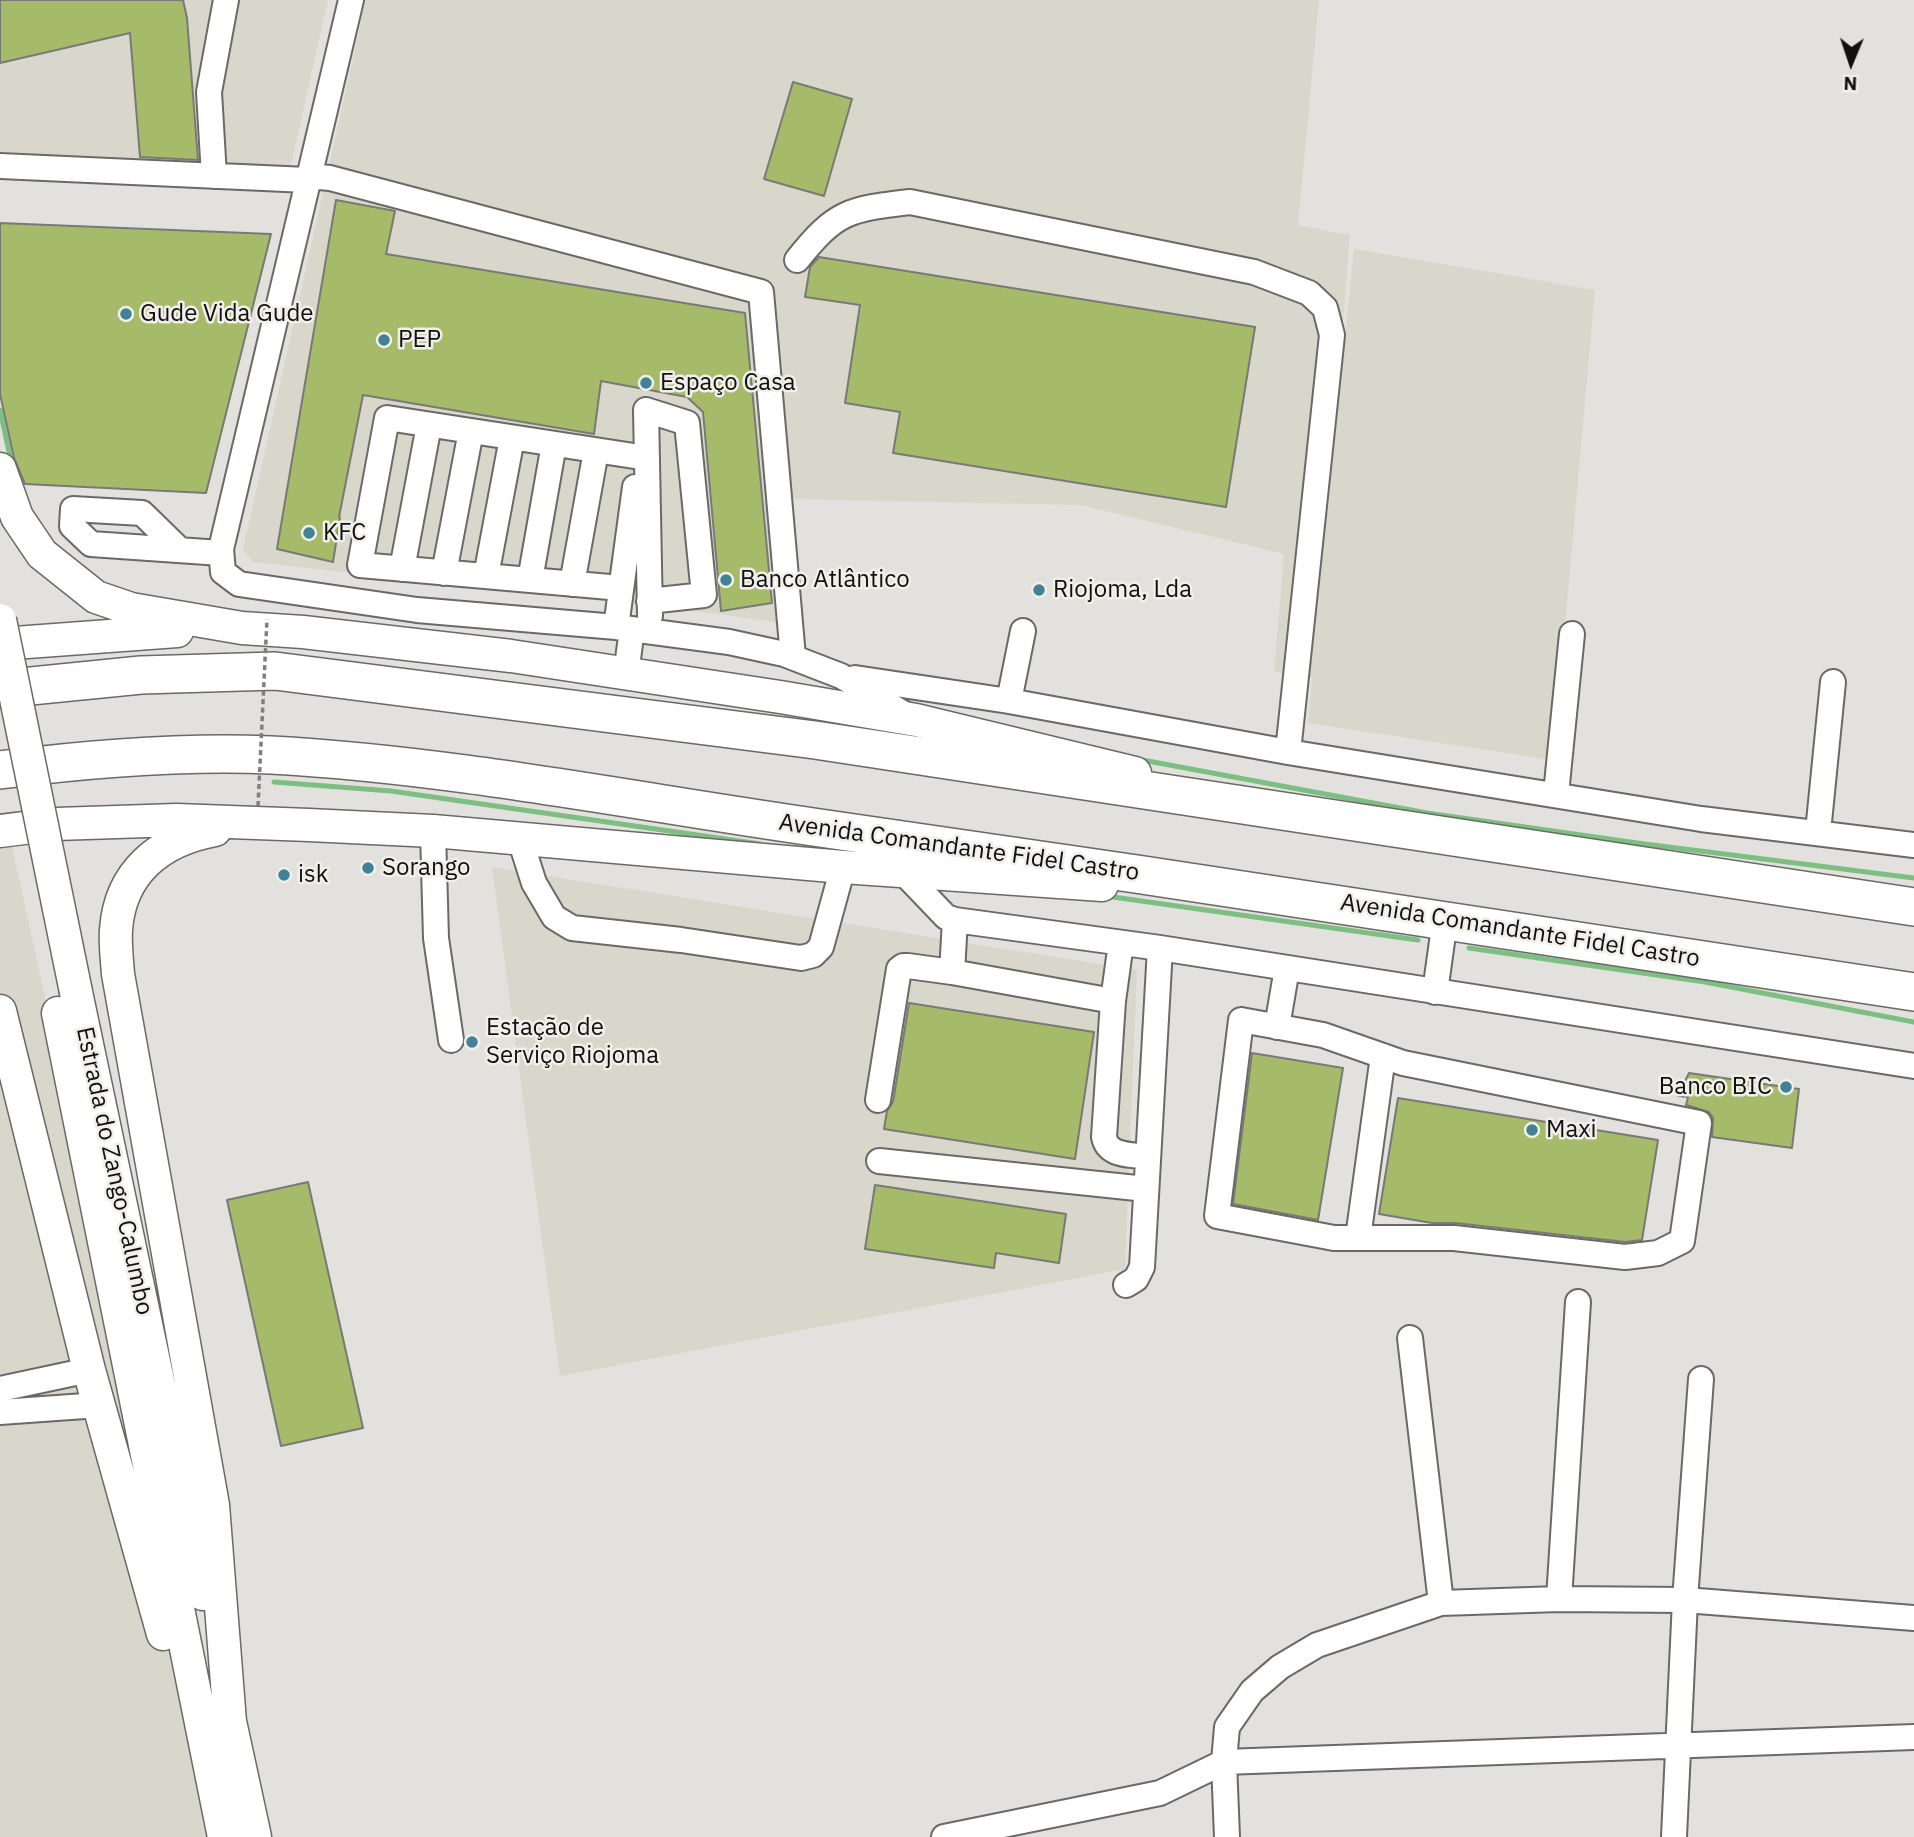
<!DOCTYPE html>
<meta charset="utf-8">
<style>
body{margin:0}
#map{position:relative;width:1914px;height:1837px;overflow:hidden;background:#e2e1dd;font-family:"IBM Plex Sans",sans-serif}
canvas{display:block}
.north{position:absolute;left:1816px;top:28px;width:70px;height:70px;-webkit-text-stroke:5px #f0efea;paint-order:stroke;rotate:182deg;font-size:19px;font-weight:700;line-height:28px;text-align:center;color:#11100f}
.north::after{content:'';display:block;margin:auto;width:24px;height:32px;background:#11100f;clip-path:polygon(50% 0,100% 100%,50% 72%,0 100%)}
</style>
<div id="map">
<canvas width="1914" height="1837"></canvas>
<div class="north">N</div>
</div>
<script>
const context = document.querySelector('canvas').getContext('2d');
context.lineJoin = 'round';
function fillPath(path, color) { context.fillStyle = color; context.fill(path, 'evenodd'); }
function stroke(path, color, width, dash) { context.strokeStyle = color; context.lineWidth = width; context.lineCap = dash ? 'butt' : 'round'; context.setLineDash(dash || []); context.stroke(path); }
function write(font, color, halo, rows, align = 'center') {
  context.font = font + ' "IBM Plex Sans",sans-serif'; context.lineWidth = 5; context.setLineDash([]); context.textBaseline = 'middle'; context.strokeStyle = halo; context.fillStyle = color; for (const [text, x, y, turn = 0] of rows) {
    context.save(); context.translate(x, y); context.rotate((+turn || 0) * Math.PI / 180); context.textAlign = isNaN(turn) ? turn : align; if (halo) context.strokeText(text, 0, 0); context.fillText(text, 0, 0); context.restore();
  }
}
fillPath(new Path2D(`
 M0,0H328L286,187L0,179Z
 M366,0H1319L1298,225L1350,235L1328,505L1354,249L1595,290L1553,760L1308,723L1312,678L1274,672L1284,554L1081,505L791,499L802,626L719,614L253,562L243,549Z
 M8,829L231,1837H0V831Z
 M492,867L1137,970L1125,1269L560,1376Z`), '#d9d7cb');
stroke(new Path2D(`
 M0,410L11,461
 M1137,759L1427,813L1637,843L1914,878
 M274,782L391,791L760,844
 M1106,896L1418,940
 M1469,948L1705,982L1914,1022`), '#7dbf82', 5);
const building = new Path2D(`
 M0,0H183L187,18L198,160L140,157L130,33L0,63Z
 M793,82L852,99L824,196L764,179Z
 M336,200L395,211L386,254L745,313L772,603L721,611L703,412L687,397L601,381L594,434L363,395L339,517L340,518L333,562L277,549Z
 M0,223L271,234L206,493L25,484L14,458L0,394Z
 M819,257L1255,327L1226,507L893,453L900,412L845,403L860,305L805,297L810,267Z
 M909,1003L1094,1032L1075,1159L884,1129L887,1111L893,1102Z
 M1252,1053L1343,1068L1318,1220L1233,1204Z
 M1689,1073L1799,1089L1792,1148L1712,1137L1713,1118L1709,1112L1686,1105L1688,1097L1678,1096Z
 M1398,1098L1658,1140L1642,1240L1625,1242L1455,1223H1432L1379,1214Z
 M308,1182L363,1428L281,1446L227,1200Z
 M875,1185L1066,1214L1059,1263L996,1253L994,1268L865,1249Z`);
fillPath(building, '#a5bb6a');
stroke(building, '#797a76', 2);
const minor = new Path2D(`
 M351,0L221,549L223,572L239,584L417,610L616,627L729,642L784,654L841,676L906,715
 M0,166L307,180
 M214,176L209,92L226,0
 M308,176L330,178L761,292L793,657
 M797,260C836,211 849,209 910,202L1254,272L1309,293L1325,308L1332,335L1288,752
 M646,410L687,423L704,595L649,601
 M646,410L650,616
 M180,550L142,513L73,509L72,526L91,544L221,553
 M402,569L429,425
 M444,573L471,431
 M486,576L512,438
 M530,580L554,444
 M572,584L596,451
 M621,588L360,565L387,418L647,458
 M616,627L635,487
 M626,674L632,629
 M855,678L1009,701L1288,752L1701,819L1914,845
 M1009,701L1023,631
 M1556,794L1572,634
 M433,831L436,938L451,1040
 M1818,832L1833,682
 M520,839L534,883L554,917L572,928L681,940L801,958L813,955L821,947L843,867
 M901,870L946,917L955,920L1160,948L1914,1066
 M952,972L1113,1001L1121,943
 M1435,992L1445,920
 M1113,1001L1104,1137C1108,1157 1131,1154 1148,1157
 M1241,1020L1323,1035L1403,1063L1699,1123L1682,1241L1658,1253L1625,1257L1454,1238H1334L1217,1216Z
 M1277,1027L1287,968
 M878,1100L899,969L903,966H908L952,972L955,920
 M879,1161L1146,1189
 M1358,1238L1383,1056
 M1126,1285L1136,1279L1142,1267L1160,948
 M1410,1338L1441,1603
 M0,1389L89,1370
 M0,1412L99,1405
 M1559,1599L1578,1302
 M944,1837L1160,1793L1224,1762L1914,1737
 M1227,1837L1224,1762L1227,1727L1252,1691L1280,1667L1317,1645L1441,1603L1559,1599L1685,1600L1914,1618
 M1674,1837L1685,1600L1701,1379`);
const major = new Path2D(`
 M0,469L17,517L42,554L96,597L131,609L242,628L303,632L511,656L780,697L916,720L1135,773
 M0,644L177,631
 M215,830C160,840 120,872 116,930C115,944 117,960 118,974L213,1505L230,1722
 M0,831L56,824L177,820L309,825L433,831L843,867L1102,885
 M76,992L203,1594
 M0,1011L89,1370L163,1634
 M58,1013L224,1837
 M226,1703L255,1837`);
const highway = new Path2D(`
 M0,689L141,675L275,671L815,740L1914,907
 M0,770C87,759 184,751 271,755C455,765 637,802 820,828C1185,880 1549,936 1914,992`);
stroke(minor, '#6a6965', 28);
stroke(major, '#6a6965', 35);
stroke(highway, '#6a6965', 40);
stroke(minor, '#fff', 24);
stroke(major, '#fff', 32);
stroke(highway, '#fff', 37);
const majorBridge = new Path2D(`
 M0,620L76,992`);
stroke(majorBridge, '#6a6965', 35, []);
stroke(new Path2D(`
 M258,806L267,619`), '#807f7d', 3.5, [5, 3.5]);
stroke(majorBridge, '#fff', 32);
for (const [x, y, r, color] of [
 [126,314,7,"#428196"],
 [384,340,7,"#428196"],
 [646,383,7,"#428196"],
 [309,533,7,"#428196"],
 [726,580,7,"#428196"],
 [1039,590,7,"#428196"],
 [368,868,7,"#428196"],
 [284,875,7,"#428196"],
 [472,1042,7,"#428196"],
 [1786,1087,7,"#428196"],
 [1532,1130,7,"#428196"]
]) { const dot = new Path2D(); dot.arc(x, y, r, 0, 2 * Math.PI); context.fillStyle = color; context.fill(dot); stroke(dot, '#f0efea', 2.5); }
write('24px', '#11100f', '#f0efea', [
 ["Gude Vida Gude",140,314],
 ["PEP",398,340],
 ["Espaço Casa",660,383],
 ["KFC",323,533],
 ["Banco Atlântico",740,580],
 ["Riojoma, Lda",1053,590],
 ["Sorango",382,868],
 ["isk",298,875],
 ["Estação de",486,1028],
 ["Serviço Riojoma",486,1056],
 ["Banco BIC",1772,1087,"right"],
 ["Maxi",1546,1130]
], 'left');
write('24px', '#11100f', '#f0efea', [
 ["Avenida Comandante Fidel Castro",959,848,8],
 ["Avenida Comandante Fidel Castro",1520,931,9],
 ["Estrada do Zango-Calumbo",114,1171,78]
]);
</script>
